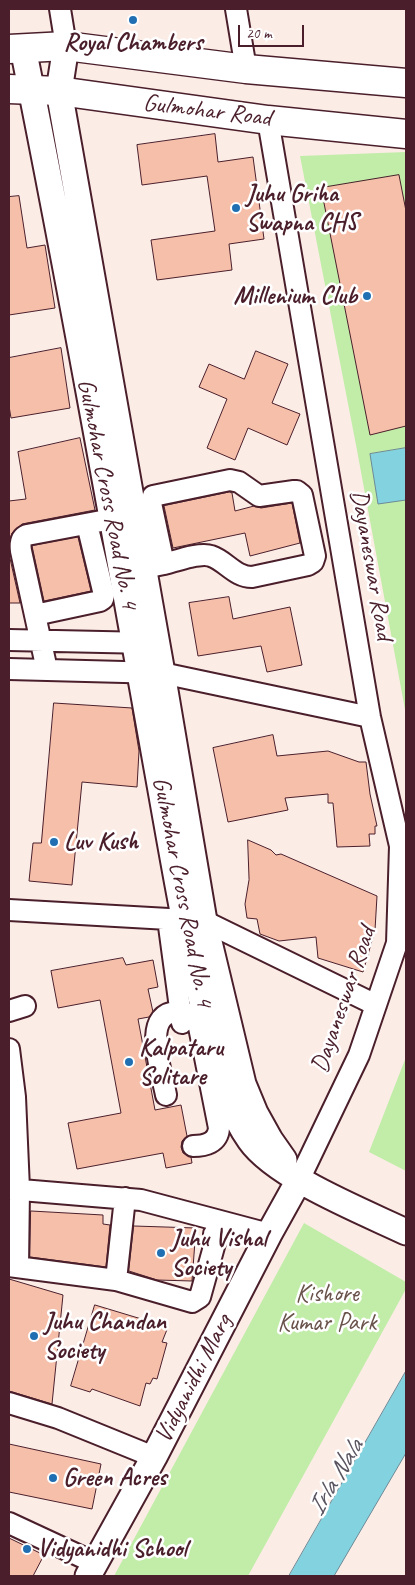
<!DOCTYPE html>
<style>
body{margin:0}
#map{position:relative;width:415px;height:1585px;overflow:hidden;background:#fcece6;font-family:Caveat,sans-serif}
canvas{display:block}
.frame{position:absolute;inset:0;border:10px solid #4a1f2b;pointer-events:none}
.scale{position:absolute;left:238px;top:25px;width:66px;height:22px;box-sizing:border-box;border:2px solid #4a1f2b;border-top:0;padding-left:6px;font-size:15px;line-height:18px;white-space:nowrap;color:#4a1f2b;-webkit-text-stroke:4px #fff;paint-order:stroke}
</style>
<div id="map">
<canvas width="415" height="1585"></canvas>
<div class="frame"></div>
<div class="scale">20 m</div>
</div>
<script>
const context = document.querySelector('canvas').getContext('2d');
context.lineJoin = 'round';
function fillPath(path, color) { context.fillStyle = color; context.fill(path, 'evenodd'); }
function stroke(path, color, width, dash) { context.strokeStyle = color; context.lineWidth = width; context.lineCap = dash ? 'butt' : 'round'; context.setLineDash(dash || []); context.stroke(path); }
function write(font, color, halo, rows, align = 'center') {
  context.font = font + ' Caveat,sans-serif'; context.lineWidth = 5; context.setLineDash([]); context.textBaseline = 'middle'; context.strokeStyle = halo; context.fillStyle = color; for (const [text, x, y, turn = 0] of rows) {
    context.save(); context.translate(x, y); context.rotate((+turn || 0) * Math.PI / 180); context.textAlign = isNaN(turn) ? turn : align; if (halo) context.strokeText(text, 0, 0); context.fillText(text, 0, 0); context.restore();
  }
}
fillPath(new Path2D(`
 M406,152V715L356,445L300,156Z
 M406,1057V1171L369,1152Z
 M304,1223L406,1282V1289L248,1576H114Z`), '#c1eda9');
const water = new Path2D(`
 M406,448V500L378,504L370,454Z
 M406,1371V1453L334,1576H289Z`);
fillPath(water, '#82d2df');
stroke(water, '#6c8a97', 1);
const building = new Path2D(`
 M215,134L218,162L253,157L264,239L229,244L232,270L157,280L151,240L215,231L207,176L142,185L137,145Z
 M399,175L406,211V426L370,435L321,188Z
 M19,196L27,248L45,245L55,308L9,315V197Z
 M61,348L70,408L11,418L9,406V358Z
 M256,351L288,364L272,403L300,414L287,445L248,428L235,460L207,448L227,399L199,387L209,364L244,379Z
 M80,438L95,510L22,524L12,533L9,543V501L26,499L18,452Z
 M230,492L232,493L235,511L254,506L261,508L292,503L300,543L250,556L245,533L173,548L164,506Z
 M78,537L91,591L44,601L32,546Z
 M9,548V554L20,603H9Z
 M229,597L233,619L290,607L302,665L267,672L261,646L198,656L189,603Z
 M54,703L132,708L139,751L137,787L82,782L72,885L29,881L33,843H41Z
 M273,735L277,756L328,751L359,762H366L370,794L377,826H375V834H369L370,846L337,847L333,803H328V794L285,798L288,810L228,822L213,748Z
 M248,840L271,850L276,855L281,854L377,896L375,930L363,972L318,958L316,937L279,941L260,934L257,919L247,918L245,904L249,880Z
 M123,958L126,965L153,960L158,987L148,989L153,1012L149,1017L138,1019L155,1110L181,1105L187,1136L182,1141L181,1147L183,1153L191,1157L192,1163L166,1168L163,1153L77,1169L68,1123L121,1113L100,1000L58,1008L51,971Z
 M31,1211L103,1215V1224L110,1225L106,1267L30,1257Z
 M134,1226L196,1228L192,1281L157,1280L129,1271Z
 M9,1279L63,1295L52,1404L9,1391Z
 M95,1305L168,1327L162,1342L167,1343L157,1379L153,1378L150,1384L146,1383L140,1406L92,1389L90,1392L71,1386Z
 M9,1444L101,1464L92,1509L9,1492Z
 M9,1538L44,1555L33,1576H9Z`);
fillPath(building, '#f6bfaa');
stroke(building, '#4a1f2b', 1);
const minor = new Path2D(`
 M60,9L66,46
 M236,9L246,69
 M268,120L370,717L400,846L397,943L359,1055L299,1180
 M144,568L164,564C176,561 200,552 211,556C226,561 235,577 252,577L308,565L313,562L315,556L302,495L297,491H294L259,496L239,482L230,480L153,496L151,503L164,564
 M35,615L100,601L103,599L104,595L87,524
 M9,640L149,643
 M9,669L162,673L370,717
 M47,670L21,551C20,544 20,538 27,535L112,519
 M9,910L204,921L376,1005
 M168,919L182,1023
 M9,1011L25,1006
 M9,1049L15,1097L19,1189L18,1267
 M166,1095C162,1073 140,1012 178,1012C187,1012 193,1014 198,1022L219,1128C218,1143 205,1146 193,1146
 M9,1189L141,1200L269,1234
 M9,1266L116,1280L192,1302L200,1297L215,1243L214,1234
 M116,1280L125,1198
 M9,1403L58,1418L154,1457
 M9,1523L95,1563`);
const tertiary = new Path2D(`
 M66,46L59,91L162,673L204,921L243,1084L255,1113L270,1140L284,1160
 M23,48C71,287 114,527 157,768C173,856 187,944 209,1030C219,1068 227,1108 250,1140C276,1177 364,1212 406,1232
 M88,1576L154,1457L269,1234L299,1180`);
const primary = new Path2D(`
 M9,49L66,46L246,69L406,83
 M9,89L59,91L268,120L406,134`);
stroke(minor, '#4a1f2b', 24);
stroke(tertiary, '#4a1f2b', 29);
stroke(primary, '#4a1f2b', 31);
stroke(minor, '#fff', 20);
stroke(tertiary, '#fff', 25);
stroke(primary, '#fff', 28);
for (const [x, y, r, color] of [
 [133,20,5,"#1f6fb2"],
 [236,208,5,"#1f6fb2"],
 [367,296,5,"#1f6fb2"],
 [54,842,5,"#1f6fb2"],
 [129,1062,5,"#1f6fb2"],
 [161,1253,5,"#1f6fb2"],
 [34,1336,5,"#1f6fb2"],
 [53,1478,5,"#1f6fb2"],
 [27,1549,5,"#1f6fb2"]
]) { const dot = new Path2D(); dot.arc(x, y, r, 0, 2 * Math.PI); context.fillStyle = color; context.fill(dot); stroke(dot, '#fff', 2); }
write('bold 25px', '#4a1f2b', '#fff', [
 ["Royal Chambers",133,43,"center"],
 ["Juhu Griha",246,194],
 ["Swapna CHS",246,223],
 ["Millenium Club",357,296,"right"],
 ["Luv Kush",64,842],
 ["Kalpataru",139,1048],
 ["Solitare",139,1077],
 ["Juhu Vishal",171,1239],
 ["Society",171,1268],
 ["Juhu Chandan",44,1322],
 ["Society",44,1351],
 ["Green Acres",63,1478],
 ["Vidyanidhi School",37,1549]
], 'left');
write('25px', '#4a1f2b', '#fff', [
 ["Gulmohar Road",207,111,7],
 ["Gulmohar Cross Road No. 4",107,494,79],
 ["Dayaneswar Road",371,565,80],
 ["Gulmohar Cross Road No. 4",182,892,79],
 ["Dayaneswar Road",344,1000,-71],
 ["Vidyanidhi Marg",194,1379,-63]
]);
write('25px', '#68524a', '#fff', [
 ["Kishore",327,1294],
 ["Kumar Park",327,1323]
]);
write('italic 26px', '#5b5561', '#fff', [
 ["Irla Nala",336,1478,-59]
]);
</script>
